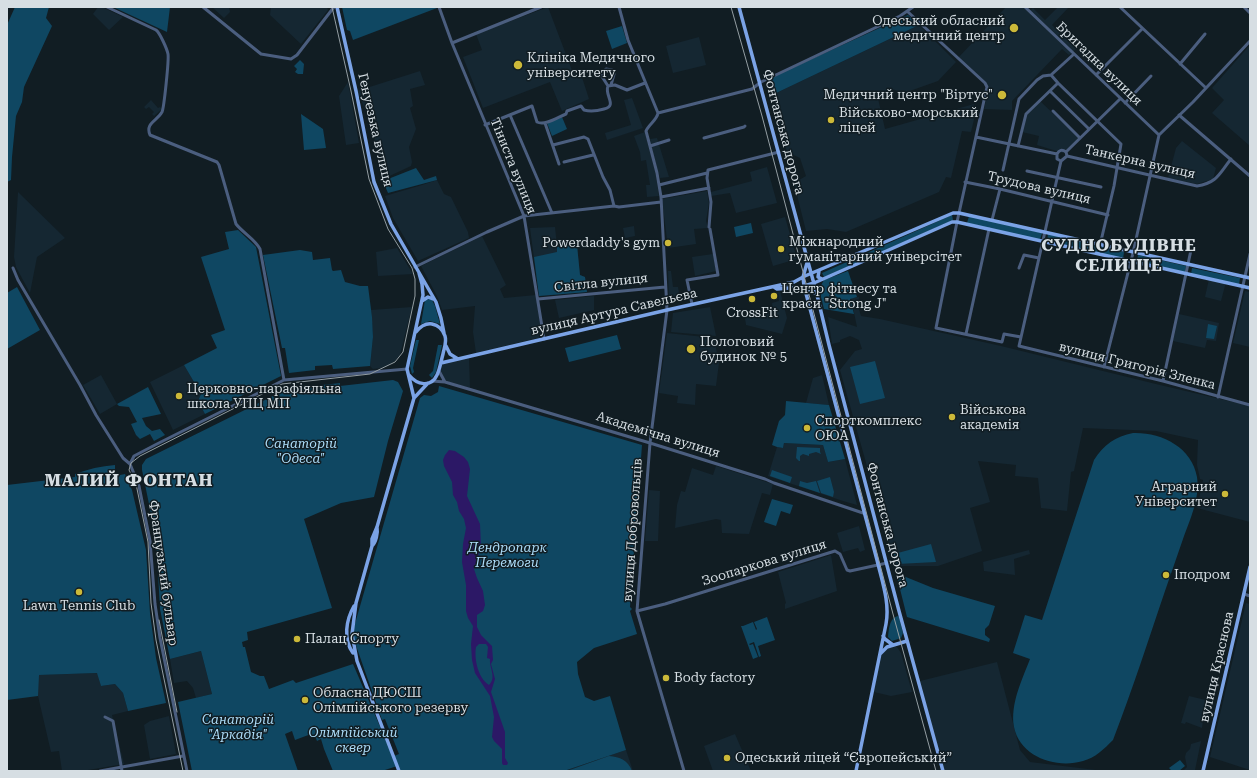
<!DOCTYPE html>
<meta charset="utf-8">
<style>
body{margin:0}
#map{position:relative;width:1257px;height:778px;overflow:hidden;background:#111d23;font-family:"Roboto Serif",serif}
canvas{display:block}
.frame{position:absolute;inset:0;border:8px solid #d6dee3;pointer-events:none}
</style>
<div id="map">
<canvas width="1257" height="778"></canvas>
<div class="frame"></div>
</div>
<script>
const context = document.querySelector('canvas').getContext('2d');
context.lineJoin = 'round';
function fillPath(path, color) { context.fillStyle = color; context.fill(path, 'evenodd'); }
function stroke(path, color, width, dash) { context.strokeStyle = color; context.lineWidth = width; context.lineCap = dash ? 'butt' : 'round'; context.setLineDash(dash || []); context.stroke(path); }
function write(font, color, halo, rows, align = 'center') {
  context.font = font + ' "Roboto Serif",serif'; context.lineWidth = 3; context.setLineDash([]); context.textBaseline = 'middle'; context.strokeStyle = halo; context.fillStyle = color; for (const [text, x, y, turn = 0] of rows) {
    context.save(); context.translate(x, y); context.rotate((+turn || 0) * Math.PI / 180); context.textAlign = isNaN(turn) ? turn : align; if (halo) context.strokeText(text, 0, 0); context.fillText(text, 0, 0); context.restore();
  }
}
fillPath(new Path2D(`
 M98,7H102L123,17L109,30L93,14Z
 M212,7H229L230,12L224,18Z
 M271,7H327L328,10L301,44L270,15Z
 M548,7L573,73L580,71L589,99L562,111L550,82L483,108L463,57L482,50L476,34Z
 M1006,7H1027L1031,10L1033,8L1045,20L1058,7H1069L1052,25L1076,49L1069,55L1062,49L1012,101V110L984,109L989,87L958,58Z
 M919,25L956,62L938,81L904,93L892,89L877,94L885,129L974,104L976,111L971,132L962,131L951,178L946,177L939,192L846,232L827,229L806,231L794,183L806,176L800,158L787,152L772,95Z
 M699,37L706,65L673,73L666,46Z
 M1250,45V146L1212,113L1224,100L1212,88Z
 M420,71L425,85L410,89L413,106L410,108L416,129L409,147L412,162L411,166L383,179L371,123L357,91Z
 M348,82L359,143L346,145L339,96Z
 M632,98L643,128L607,140L605,133L631,125L624,100Z
 M151,100L158,108L160,107L162,109L154,116L152,114L154,112L149,107L146,109L144,107Z
 M1040,101L1079,138L1063,153L1037,145L1039,136L1022,132L1026,115Z
 M645,132L656,175L659,196L647,197L646,185H650L646,160L641,161L640,152L634,136Z
 M657,138L669,177L660,178L653,154L650,139Z
 M1182,141L1216,168L1213,179L1197,184L1168,178L1176,148Z
 M767,167L777,203L736,213L730,193L711,196V192L752,181L750,172Z
 M437,180L444,194L451,197L468,232L469,238L418,261L393,218L385,196L422,185Z
 M707,191L709,203L706,221L708,228L694,229L696,244L668,248L662,199Z
 M18,192L65,238L37,257L30,293L16,267L14,257Z
 M785,217L797,259L773,266L761,224Z
 M634,226L635,236L625,238L623,228Z
 M555,227L557,246L577,245L580,275L585,277L587,292L539,296L530,228Z
 M482,236L506,285L500,289L504,298L536,295L542,337L476,353L473,332L475,306L442,310L437,296L421,266Z
 M397,248L413,274L378,276L376,252Z
 M713,254L716,271L695,276L692,257Z
 M668,271H671L673,287H678L679,293H682L683,299L669,302Z
 M1209,279L1226,282L1221,301L1205,297Z
 M780,291L787,318L782,334L746,325L745,318L773,312L772,303L779,301L777,292Z
 M1245,291L1250,292V347L1233,343Z
 M594,296V310L559,318L555,300Z
 M859,297L858,306L861,316L880,319L1001,346L1160,385L1250,406V522L1197,508L1203,480L1200,479L1197,465L1198,440L1156,431L1083,428L1074,471L1071,472L1067,511L1041,508L1038,478L1015,476L1016,465L978,461L990,502L970,508L982,551L938,566H895L840,370L855,351L862,349L859,340L850,336L840,340V342L832,344L828,317L857,327L851,298Z
 M412,307L400,355L396,360L389,365L382,368L373,369L370,366L373,337L371,310Z
 M710,307L716,336L671,332L673,313Z
 M1179,314L1219,323L1216,341L1207,340L1205,348L1173,341Z
 M667,333L714,338L719,363L716,386L696,384L695,405L677,403L678,396L659,393Z
 M469,358L470,388L449,382L443,378L440,372L441,366L443,363Z
 M184,365L201,394L198,401L205,414L173,430L150,382Z
 M101,375L117,404L100,414L83,385Z
 M822,375L829,405L806,403L813,378Z
 M784,443L823,445L828,462L845,459L857,505L843,501L768,476L777,447L783,448Z
 M716,466L773,484L770,495L762,493L749,534L722,533L721,520L716,519L675,528L677,505L681,491L685,492L692,468L713,475Z
 M649,490L660,491L658,541H645Z
 M859,526L865,550L860,552L858,548L843,552L837,533Z
 M1029,550L1030,554L1014,559L1015,575L984,571L983,562Z
 M831,555L837,591L785,609V604L786,603L778,572Z
 M1246,603L1250,604V770L1210,757Z
 M894,647H897L901,653L912,692L891,696L874,692L880,656L886,649Z
 M201,651L212,694L196,698L193,688L187,681L174,683L170,659Z
 M997,662L1020,750L1030,762L1104,771H944L920,681Z
 M98,673L101,686L115,684L123,693L128,711L112,715L124,764L82,771H62L59,751L51,752L38,696V675Z
 M1189,696L1210,701L1205,723L1203,721L1202,728L1186,722L1185,724L1181,723Z
 M169,716L176,754L150,759L144,725L150,721Z
 M735,734L751,771H713L704,746Z
 M1201,741L1195,770L1183,771L1187,767L1185,757L1186,753L1190,749L1191,744Z
 M626,750L633,771H564Z`), '#152732');
fillPath(new Path2D(`
 M15,7H49L46,18L52,26L24,87L22,102L16,116L12,157L11,180L7,182V25Z
 M113,7H170L167,32Z
 M342,7H437V8L353,40L350,31L347,30Z
 M908,15L919,25L772,95L771,84H769L768,79Z
 M622,26L627,43L612,49L606,31Z
 M300,60L304,64L303,74H298L295,72L297,69L294,66Z
 M301,114L323,129L326,148L304,150Z
 M562,117L567,129L552,136L547,123Z
 M416,168L424,180L436,176L437,180L388,193L383,181Z
 M952,215L953,220L824,277L822,273Z
 M969,216L1042,233L1040,240L967,223Z
 M751,223L753,233L736,237L734,227Z
 M238,230L256,247L281,376L205,414L198,401L201,394L184,365L217,348L211,335L225,330L201,257L229,249L225,232Z
 M1048,234L1124,252L1123,259L1047,242Z
 M577,245L580,275L585,277L587,292L539,296L534,257L557,252V247Z
 M300,250L312,252L313,260L330,258L332,270L333,271L341,270L345,282L360,286H368L372,317L373,337L370,366L333,369L332,365L315,366V370L289,373L285,348H282L263,255Z
 M1138,255L1186,266L1185,273L1137,262Z
 M1192,268L1240,278L1239,285L1191,274Z
 M848,271L857,297L850,299L854,314L824,309L819,289L824,280Z
 M17,287L40,330L7,349V293Z
 M431,298L435,306L440,324L430,321L421,324L425,300Z
 M1208,324L1217,326L1214,339L1206,338Z
 M617,335L621,349L569,362L565,348Z
 M416,340H419L413,368L414,372L412,374L410,366Z
 M438,345H442L436,372L432,378L429,375L433,371Z
 M875,361L885,398L860,404L850,367Z
 M393,380L398,382L403,391L388,441L374,497L341,503L304,519L332,608L247,632L248,640L242,642L243,647H245L251,672L260,676H264L269,689L293,680L296,683L353,664L397,766L382,771H333L324,749L321,739L317,741L315,736H312L311,734L295,740L292,731L285,734L298,771H192L178,702L212,694L201,651L170,659L160,609L156,538L142,470V465L146,459L287,389L340,383V386Z
 M439,386L642,445L630,607L632,609L630,611L637,634L594,648L577,662L578,674L585,697L594,701L610,696L626,750L564,771H400L394,756L399,754L385,719L382,720L352,634L420,398L424,395L431,396L438,392Z
 M148,387L161,414L142,418L146,426L152,431L160,429L165,435L154,441L150,434L140,439L136,435L131,424L137,422L129,407L119,406L117,404Z
 M786,401L829,405L845,459L828,462L823,445L784,443L783,448L777,447L772,445L779,421L785,415Z
 M1133,433C1161,432 1192,447 1197,477C1200,499 1190,519 1183,539C1177,556 1171,574 1165,591C1148,641 1132,691 1113,740C1104,749 1095,758 1083,761C1056,769 1020,757 1014,727C1010,704 1022,680 1030,659L1013,653L1025,615L1042,620L1094,460C1103,445 1116,436 1133,433Z
 M797,447L820,448V452L821,454L816,452L809,454V456L803,454L800,456V461H799L796,458Z
 M115,465V473L120,475L125,474L132,490L146,550L150,613L156,658L166,703L128,711L123,693L115,684L101,686L97,673L39,675L38,696L7,700V485L75,477V474C88,469 101,466 115,465Z
 M772,470L792,477L790,483L770,476Z
 M830,477L834,492L833,497L821,493L817,481Z
 M800,481L807,483L816,481L820,493L799,486Z
 M772,499L793,505L790,514L781,511L776,526L764,522Z
 M931,544L936,562L897,564L894,554Z
 M896,573L933,588L995,606L989,625L985,629V635L990,639L989,642L907,617Z
 M898,616L899,617L903,633L901,638L892,641L888,637C889,630 889,618 898,616Z
 M767,617L775,640L758,646L761,656L759,657L754,642L749,644L750,645L753,644L758,657L753,659L741,626H743L749,643L743,626L753,622L756,630L757,629L754,622Z
 M609,756C620,757 628,760 632,771H567Z
 M1180,760L1185,766L1179,771H1172L1169,768Z`), '#0f4762');
fillPath(new Path2D(`
 M449,450L455,451L464,457L468,462L470,469L467,496L480,524L481,547L474,569L477,578L483,591L485,605L483,611L477,615V627L481,635L492,646L493,660L491,664L495,679L491,692L505,732V758L508,763L507,765H503L502,763V749L494,741L492,737L494,717L490,696L475,673L472,660L471,644L473,626L468,618L466,611V585L462,562L463,544L466,528L464,519L459,511L457,502L453,495L452,482L444,466L443,460L445,455ZM483,644H486L488,647L487,658L490,659C489,668 497,677 489,685C478,678 474,659 476,647L479,644Z`), '#2c1866');
stroke(new Path2D(`
 M107,7L156,30C160,33 167,49 168,54C169,60 164,108 162,112C157,121 145,123 150,135L217,162L219,165L236,224C243,233 255,239 260,249L284,380
 M203,7L261,54L291,59L297,55L334,7
 M439,7L452,43L524,216L544,339
 M619,7L628,40L658,113C657,120 649,124 646,131L657,173L661,197L667,310L650,443L637,611L684,771
 M1025,7L1159,135
 M1120,7L1206,88
 M1244,7L1250,13
 M908,12L985,83L987,87L957,222L936,328L1002,342L1004,334L1021,337
 M452,43L541,7
 M1180,64L1205,34
 M1051,75L1058,83L1121,144L1114,186L1100,245
 M1096,75L1142,29
 M608,86L601,75L603,72L606,69L612,70L614,74L611,85
 M1050,91L1089,129
 M1125,103L1151,76
 M1053,111L1080,138
 M658,113L752,89L761,82L900,16L913,7
 M510,115L552,213
 M1179,115L1250,176
 M545,123L559,164
 M485,125L532,106L537,122C545,126 558,117 566,114L567,111L581,106L584,110C591,112 597,111 604,109C618,106 604,95 608,86L615,85L627,90L645,83
 M976,137L1057,154
 M704,138L744,127L745,126
 M553,145L584,137L588,139L603,177L610,190L614,206
 M650,146L669,140
 M1018,146L1026,114L1058,83
 M1066,152L1120,99
 M1067,156L1197,186C1217,183 1219,174 1231,159
 M1061,161L1057,159V154C1059,150 1062,149 1066,152L1067,156L1061,161L1019,346L1163,381L1250,405
 M564,162L593,155
 M1003,170L1019,99L1037,80L1043,76L1051,75L1074,54
 M1027,171L1101,187
 M965,182L1000,189L1108,215
 M659,185L707,173
 M661,197L709,188
 M992,220L1000,189
 M709,227L711,202L707,178L708,170L779,152
 M415,267L487,232L524,216L614,206L619,207L661,202
 M13,268L18,280L80,385L96,415L123,458L130,464L139,486L150,541L155,604L160,638L187,771
 M1019,268L1024,255L1039,258
 M538,299L665,287
 M692,304L687,280L718,275L710,229
 M966,334L989,229
 M1104,367L1133,253L1159,135L1193,102L1250,41
 M439,371L445,382
 M432,381L445,382L650,443L765,479L774,483L863,513
 M1163,381L1191,250
 M1218,397L1250,254
 M130,464L134,456L155,445L284,380L407,369
 M1244,594L1250,596
 M637,611L665,604L835,551L840,554L847,570L850,571L887,563
 M105,717L113,721L122,771
 M100,771L183,756`), '#4b5e7f', 3);
stroke(new Path2D(`
 M337,7L356,91L374,182L391,224L436,302L441,318L444,333
 M739,7L817,295L829,345L899,611L943,771
 M807,263L803,277L804,286L877,560C882,581 890,603 886,624L856,771
 M819,271L818,277L822,279
 M774,287L777,289L801,287L814,283L952,222H957L1250,288
 M807,295L810,291L817,294
 M422,301L428,297L433,299
 M446,346L450,354L458,359
 M441,363L667,310L794,282L805,276L953,213H959L1250,278
 M409,375C417,385 431,388 437,375C440,369 441,361 443,354C444,348 447,342 445,336C443,330 438,325 432,324C425,323 420,327 416,332
 M414,398L428,383
 M372,546C376,542 378,533 377,527
 M883,636L885,639L893,645
 M353,653C343,639 346,620 354,606
 M880,654L887,647L907,641
 M399,771L357,661L352,634L356,603L372,546V539L377,527L414,398L407,369L423,295L422,284L419,273
 M1203,771L1250,567`), '#7ba3e6', 3.5);
stroke(new Path2D(`
 M731,7L762,116L893,614L936,771
 M159,620L177,712
 M183,771L156,640L151,603L148,542L136,484L129,470L131,463L140,456L282,384L370,374L395,362L403,352L415,296V279L412,268L388,229L369,179L351,91L332,7`), '#949ea3', 1);
for (const [x, y, r, color] of [
 [1014,28,5,"#ccb939"],
 [518,65,5,"#ccb939"],
 [1002,95,5,"#ccb939"],
 [831,120,4,"#ccb939"],
 [668,243,4,"#ccb939"],
 [781,249,4,"#ccb939"],
 [774,296,4,"#ccb939"],
 [752,299,4,"#ccb939"],
 [691,349,5,"#ccb939"],
 [179,396,4,"#ccb939"],
 [952,417,4,"#ccb939"],
 [807,428,4,"#ccb939"],
 [1225,494,4,"#ccb939"],
 [1166,575,4,"#ccb939"],
 [79,592,4,"#ccb939"],
 [297,639,4,"#ccb939"],
 [666,678,4,"#ccb939"],
 [305,700,4,"#ccb939"],
 [727,758,4,"#ccb939"]
]) { const dot = new Path2D(); dot.arc(x, y, r, 0, 2 * Math.PI); context.fillStyle = color; context.fill(dot); stroke(dot, '#111d23', 1.5); }
write('13px', '#d6dee3', '#111d23', [
 ["Одеський обласний",1005,21,"right"],
 ["медичний центр",1005,36,"right"],
 ["Клініка Медичного",527,58],
 ["університету",527,73],
 ["Медичний центр \"Віртус\"",993,95,"right"],
 ["Військово-морський",839,113],
 ["ліцей",839,128],
 ["Міжнародний",789,242],
 ["гуманітарний універсітет",789,257],
 ["Powerdaddy's gym",660,243,"right"],
 ["Центр фітнесу та",782,289],
 ["краси \"Strong J\"",782,304],
 ["CrossFit",752,313,"center"],
 ["Пологовий",700,342],
 ["будинок № 5",700,357],
 ["Церковно-парафіяльна",187,389],
 ["школа УПЦ МП",187,404],
 ["Військова",960,410],
 ["академія",960,425],
 ["Спорткомплекс",815,421],
 ["ОЮА",815,436],
 ["Аграрний",1217,487,"right"],
 ["Університет",1217,502,"right"],
 ["Іподром",1174,575],
 ["Lawn Tennis Club",79,606,"center"],
 ["Палац Спорту",305,639],
 ["Body factory",674,678],
 ["Обласна ДЮСШ",313,693],
 ["Олімпійського резерву",313,708],
 ["Одеський ліцей “Європейський”",735,758]
], 'left');
write('13px', '#d6dee3', '#111d23', [
 ["Бригадна вулиця",1099,64,44],
 ["Генуезька вулиця",375,130,77],
 ["Фонтанська дорога",783,132,75],
 ["Танкерна вулиця",1140,162,13],
 ["Тіниста вулиця",513,166,68],
 ["Трудова вулиця",1039,188,13],
 ["Світла вулиця",601,283,-6],
 ["вулиця Артура Савельєва",614,312,-13],
 ["вулиця Григорія Зленка",1137,366,14],
 ["Академічна вулиця",658,435,17],
 ["Фонтанська дорога",887,525,75],
 ["вулиця Добровольців",633,530,-86],
 ["Зоопаркова вулиця",764,563,-17],
 ["Французький бульвар",163,573,82],
 ["вулиця Краснова",1217,667,-77]
]);
write('italic 13px', '#abdbf7', '#111d23', [
 ["Санаторій",301,444],
 ["\"Одеса\"",301,459],
 ["Дендропарк",507,548],
 ["Перемоги",507,563],
 ["Санаторій",238,720],
 ["\"Аркадія\"",238,735],
 ["Олімпійський",353,733],
 ["сквер",353,748]
]);
context.letterSpacing = '1px';
write('bold 17px', '#d6dee3', '#111d23', [
 ["СУДНОБУДІВНЕ",1119,246],
 ["СЕЛИЩЕ",1119,266],
 ["МАЛИЙ ФОНТАН",129,481]
]);
context.letterSpacing = '0px';
</script>
